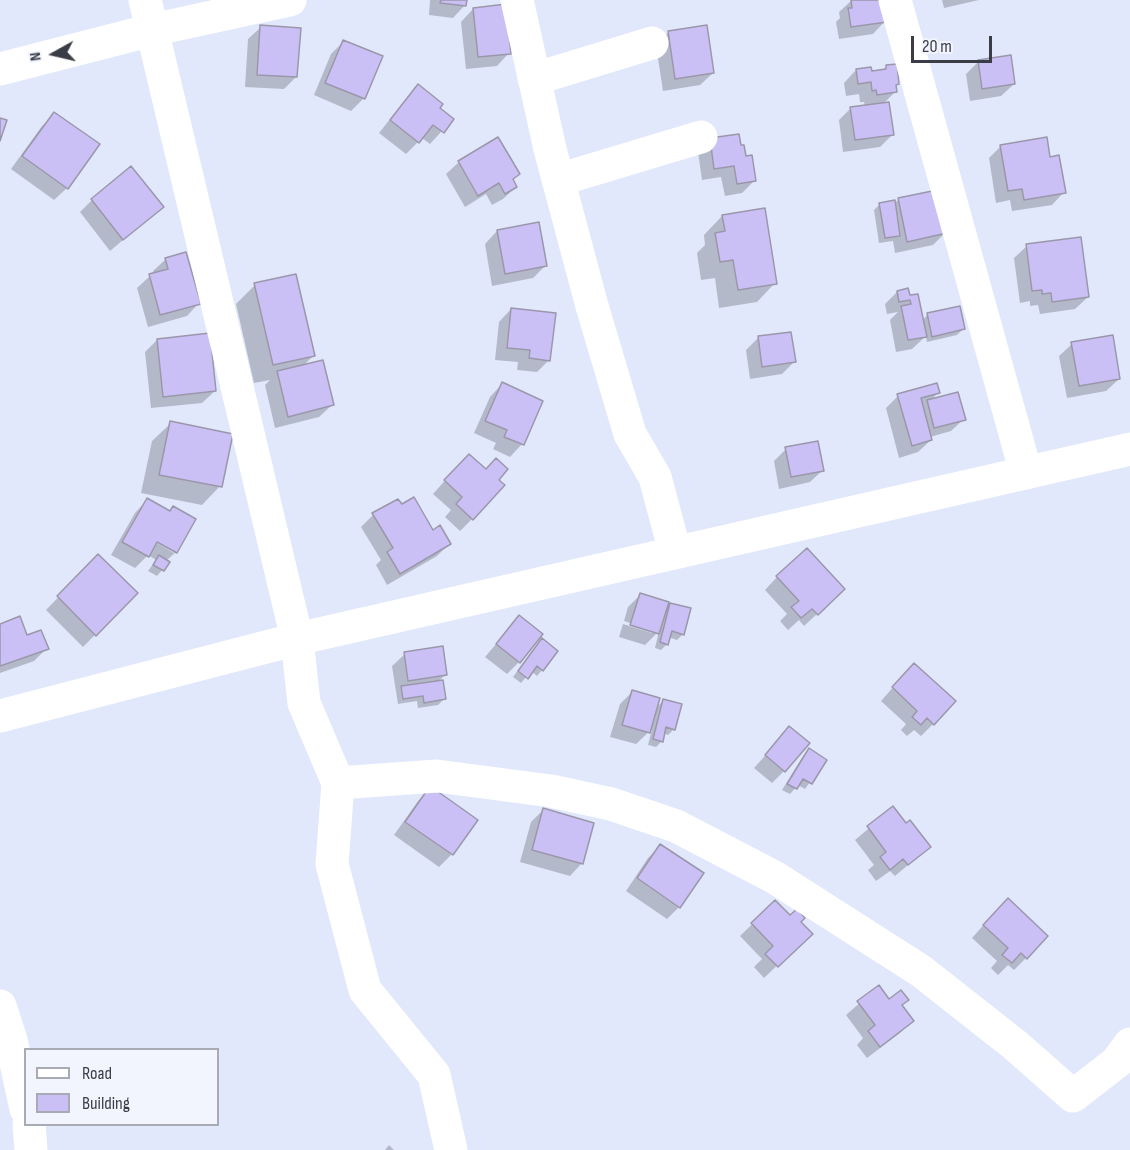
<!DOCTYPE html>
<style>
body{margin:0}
#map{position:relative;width:1130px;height:1150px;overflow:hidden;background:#e1e8fc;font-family:"Sofia Sans Condensed",sans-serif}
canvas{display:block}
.legend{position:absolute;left:24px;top:1048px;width:195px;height:78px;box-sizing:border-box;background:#f3f5fe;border:2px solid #a9abb4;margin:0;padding:8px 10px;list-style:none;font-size:18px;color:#3a3d45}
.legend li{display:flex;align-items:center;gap:12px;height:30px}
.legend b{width:30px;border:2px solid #a9abb4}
.north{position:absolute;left:24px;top:24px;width:60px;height:60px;-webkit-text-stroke:4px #f3f5fe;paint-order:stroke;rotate:262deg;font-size:16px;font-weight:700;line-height:24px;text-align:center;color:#3a3d45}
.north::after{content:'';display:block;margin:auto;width:21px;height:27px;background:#3a3d45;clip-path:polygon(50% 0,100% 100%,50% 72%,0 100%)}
.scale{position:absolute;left:911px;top:36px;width:81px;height:27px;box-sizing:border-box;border:3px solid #3a3d45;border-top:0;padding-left:8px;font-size:18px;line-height:21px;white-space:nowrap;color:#3a3d45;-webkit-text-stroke:4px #f3f5fe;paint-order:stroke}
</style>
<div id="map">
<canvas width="1130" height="1150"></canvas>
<ul class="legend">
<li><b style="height:8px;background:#fff"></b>Road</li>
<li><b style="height:16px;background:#cbc0f6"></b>Building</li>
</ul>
<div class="north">N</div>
<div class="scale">20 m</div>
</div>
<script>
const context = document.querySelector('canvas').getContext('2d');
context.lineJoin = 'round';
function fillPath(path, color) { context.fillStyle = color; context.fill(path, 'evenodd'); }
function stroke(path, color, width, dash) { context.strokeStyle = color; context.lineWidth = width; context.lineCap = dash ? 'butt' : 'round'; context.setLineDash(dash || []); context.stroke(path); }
fillPath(new Path2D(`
 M430,0H465V5L453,18L429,15Z
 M852,0L885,21L873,34L839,39L836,22L840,18L839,12Z
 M942,0H979L944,8Z
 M473,9L509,53L497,66L466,69L461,22Z
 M261,27L296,77L284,89L245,87L248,39Z
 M668,33L713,73L700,85L663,91L656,45Z
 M344,41L381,57L363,99L351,111L314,95L331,54Z
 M978,62L1014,84L1001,96L970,101L966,74Z
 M886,67L898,83L894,87L895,92L883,104L892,135L880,147L843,152L839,120L851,108L865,106L864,102H860L859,94L846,96L844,83L856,70L871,73L882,71Z
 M418,86L438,108L452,120L430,144L422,138L406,154L379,133L406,99Z
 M55,114L67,188L54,200L11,169L42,126Z
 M498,139L516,187L503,199L492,205L486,194L465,207L446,174L459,162Z
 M710,140L739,147L754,181L742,193L725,196L721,177L702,180L698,152Z
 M1001,146L1048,158L1064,192L1052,205L1012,211L1010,200L996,203L989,158Z
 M899,199L945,233L933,245L895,253L893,241L879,243L874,210L880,204H894Z
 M92,200L162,207L110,251L80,212Z
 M722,216L775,283L757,302L719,308L715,278L701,280L697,253L705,245L704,235Z
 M497,231L546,265L533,278L492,286L485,244Z
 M1027,246L1088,297L1075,309L1040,314L1038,305L1030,306V301L1020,303L1014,258Z
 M166,259L199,303L187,316L148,327L137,288L150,276L154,275L153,271Z
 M255,285L313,356L303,366L332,405L319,417L275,428L265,385L270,380L254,383L236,304Z
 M897,292L909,297L922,321L928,314L963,329L957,335L927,342L926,336L912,349L896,352L890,320L898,312L887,314L885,304Z
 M511,309L549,360L537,372L517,370L518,362L495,360L499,322Z
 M758,338L794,362L782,374L750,379L746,350Z
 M157,340L215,391L202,403L151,408L145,352Z
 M1072,344L1119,379L1106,391L1067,398L1059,356Z
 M502,384L541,402L522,444L510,457L493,449L496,443L474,433L490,397Z
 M938,393L930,401L964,419L951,431L930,437L931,440L918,452L899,458L886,408L898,396Z
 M171,423L220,486L202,505L141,493L152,441Z
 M786,449L823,470L810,482L779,489L774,461Z
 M456,468L472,519L460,531L445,517L451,510L433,494Z
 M147,500L176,552L166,561L168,563L157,576L148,571L156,560L148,555L135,568L111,555L135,513ZM151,537L174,549V553L150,539Z
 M373,515L433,532L449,544L437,556L387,585L376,565L381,560L361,527Z
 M98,556L136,593L83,647L46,610Z
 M777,577L830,602L804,626L799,620L788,630L780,621L787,614L765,590Z
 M641,594L664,610L670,605L683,634L677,640L668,637L667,644L661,650L655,648L659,631L645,645L619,637L623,624L652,633V630L624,621L628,607Z
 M519,617V662L507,674L485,657Z
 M0,625L26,637L47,648L34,661L0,673Z
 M536,646L542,670L537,676L531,671L521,683L513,677Z
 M405,654L446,674L438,682L444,699L438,705L418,708L417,701L398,704L392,666Z
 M902,677L933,724L921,736L914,730L907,736L901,730L906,724L881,701Z
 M632,692L655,709L663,701L674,729L668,735L663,733L662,741L656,747L648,745L652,729L636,744L610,737L620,704Z
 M790,728L784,771L772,783L754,768Z
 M809,750L825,760L805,789L798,785L790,794L782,790L803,756Z
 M430,788L476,820L452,854L439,867L394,835L418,801Z
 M893,808L906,825L929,847L895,876L890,871L876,881L868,870L874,865L855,840Z
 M543,810L582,863L570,876L520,862L531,822Z
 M661,845L679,907L667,919L626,891L648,858Z
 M775,902L790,917L799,922L811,933L764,978L754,967L762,959L740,936Z
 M995,912L1026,958L1014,970L1008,965L998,975L991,968L997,961L972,938Z
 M878,987L889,1001L901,1006L912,1021L900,1033L867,1058L857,1045L863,1038L846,1015Z
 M389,1145L394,1150H385Z`), '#0003');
const building = new Path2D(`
 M441,0H467L466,6L440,3Z
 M851,0H883L887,22L851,27L848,8H852Z
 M506,4L511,54L478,57L473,8Z
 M260,25L301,28L297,77L257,75Z
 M707,25L714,73L675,79L668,31Z
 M343,40L383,56L365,99L325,83Z
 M1011,55L1015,84L982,89L978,60Z
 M897,64L899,84L896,85L897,92L877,95L876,90L872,91L871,82L858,84L856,69L871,67L872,71L886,69V65Z
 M418,84L443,104L440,108L454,119L444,133L433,125L419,143L390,120Z
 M889,102L894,135L855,140L850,107Z
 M54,112L100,144L68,189L22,156Z
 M0,118L7,120L0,141Z
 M739,134L741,145H744L746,156L752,155L756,181L737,184L734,166L714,169L710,138Z
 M498,137L520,174L513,179L517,187L505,194L499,183L478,196L458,161Z
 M1047,137L1050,157L1059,155L1066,193L1024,200L1022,189L1008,191L1000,145Z
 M131,166L164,207L123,240L91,199Z
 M937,190L947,233L907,242L898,198Z
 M895,200L900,236L885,238L879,203Z
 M765,208L777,284L738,290L733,260L720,262L715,233L725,231L722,215Z
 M539,222L547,266L505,274L497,230Z
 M1081,237L1089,297L1052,302L1051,293L1042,294V290L1032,291L1026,244Z
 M186,252L201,304L160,315L149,274L168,269L165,258Z
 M296,274L315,356L273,365L254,283Z
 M908,288L910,295L918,294L927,337L908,340L901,306L911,304L910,300L899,302L897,291Z
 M960,306L965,329L932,337L927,313Z
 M511,308L556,313L550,361L529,358L530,350L507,348Z
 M791,332L796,362L762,367L758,336Z
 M210,333L216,391L163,397L157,339Z
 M1113,335L1120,379L1079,386L1071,342Z
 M323,360L334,405L288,417L277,371Z
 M502,382L543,401L524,445L504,437L507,430L485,421Z
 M937,383L940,393L921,398L932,440L912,446L897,394Z
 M958,392L966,420L934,428L927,400Z
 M170,421L233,434L222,487L159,475Z
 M818,441L824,471L791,477L785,447Z
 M469,454L486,469L496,458L508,469L499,480L505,485L473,520L456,504L462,497L444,480Z
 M414,497L433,530L440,525L451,544L400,574L387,552L393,548L372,513L398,499L402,504Z
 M147,498L170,511L173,506L196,519L177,553L157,542L149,557L122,542Z
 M807,548L845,589L818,615L812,609L801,618L791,607L799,601L776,576Z
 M98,554L138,593L96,636L57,596Z
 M159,555L170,562L164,571L153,565Z
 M640,593L669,602L659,634L630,625Z
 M670,603L691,608L684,635L672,631L668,645L660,642Z
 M519,615L543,634L520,663L496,644Z
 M20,616L27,635L41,630L49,649L0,666V624Z
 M542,638L558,651L543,671L537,666L528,679L518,671Z
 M443,646L447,675L408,681L404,652Z
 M914,663L956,701L934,725L927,718L921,725L912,717L917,711L892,687Z
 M443,680L446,699L424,703L423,696L403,699L401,686Z
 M632,690L660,698L650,733L622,725Z
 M663,699L682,704L675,730L666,727L663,742L653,739Z
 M789,726L810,743L785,772L765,755Z
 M809,748L827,760L812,784L803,779L797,789L787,784Z
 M430,786L478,820L453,855L405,822Z
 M893,806L906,823L910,820L931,847L908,865L903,859L890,870L880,857L886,852L867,826Z
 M543,808L594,823L583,864L532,850Z
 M660,844L704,873L680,908L637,878Z
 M1008,898L1048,936L1027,959L1021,953L1012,963L1002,955L1008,948L983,925Z
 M775,900L790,915L797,909L805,918L801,922L813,934L778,967L765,954L773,946L751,923Z
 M879,985L889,999L901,990L909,1000L902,1005L914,1021L880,1047L868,1031L875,1025L857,1001Z`);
fillPath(building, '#cbc0f6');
stroke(building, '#9b97aa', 1.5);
stroke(new Path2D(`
 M145,0L297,639L304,703L338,783L332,864L365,990L434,1075L451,1150
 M517,0L550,149L592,306L630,434L655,477L675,552
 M895,0L1026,473
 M0,69L152,30L290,0
 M534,79L652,43
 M558,180L701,137
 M0,716L297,639L1130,449
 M338,783L437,776L551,791L611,804L676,826L774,877L921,971L1015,1045L1073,1096L1117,1062L1130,1044
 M0,1006L11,1040L26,1109
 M29,1124L31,1150`), '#fff', 33);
</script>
